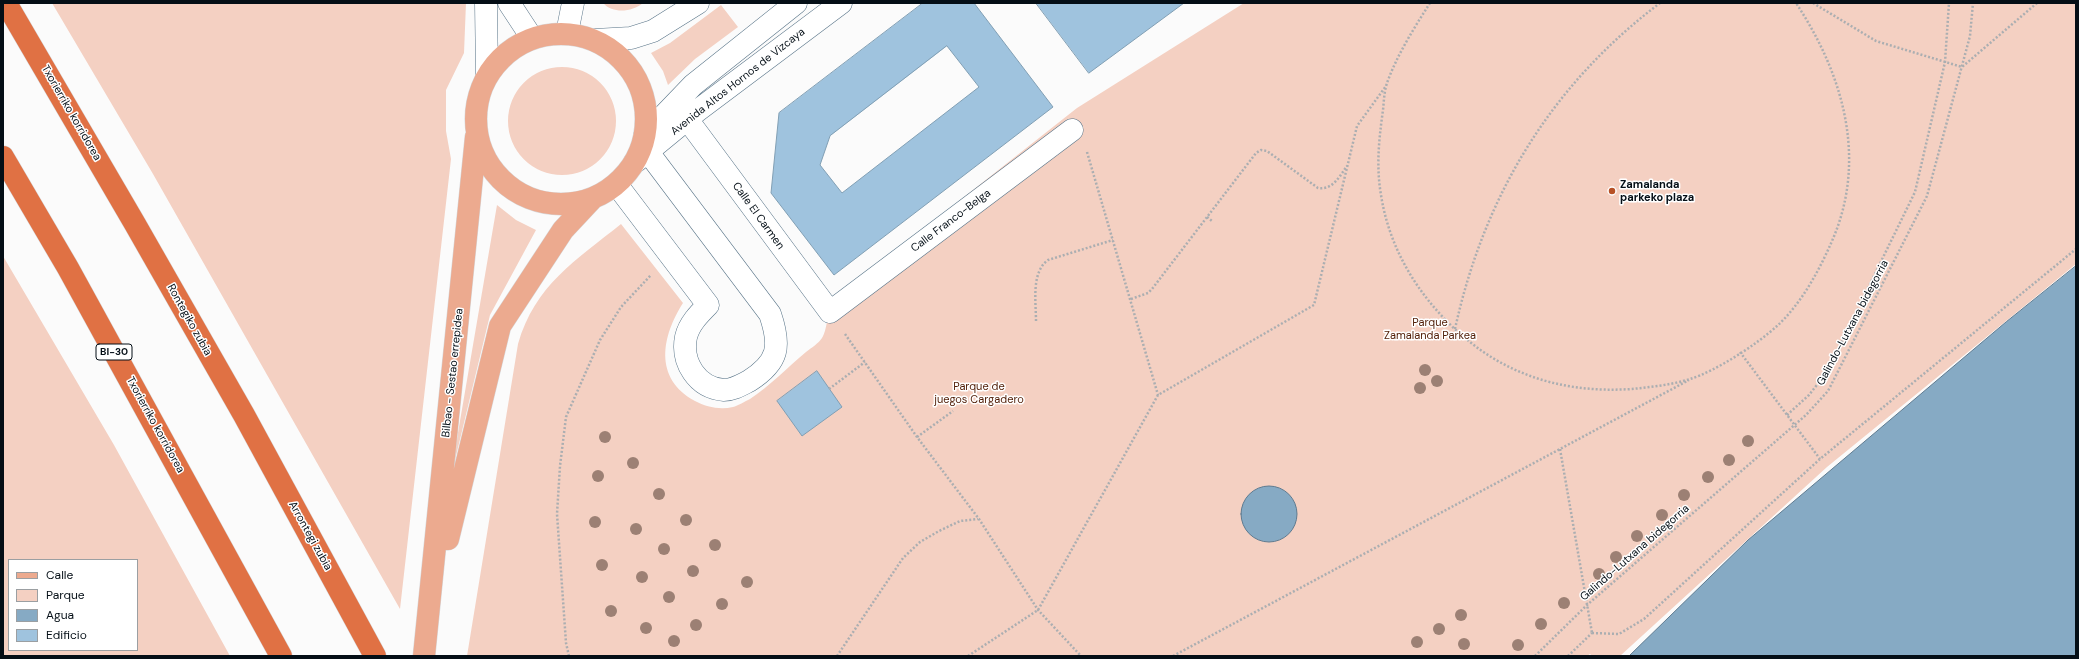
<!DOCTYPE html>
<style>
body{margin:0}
#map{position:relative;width:2079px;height:659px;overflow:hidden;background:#fbfbfb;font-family:"DM Sans",sans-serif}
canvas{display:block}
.frame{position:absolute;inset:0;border:4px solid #040e16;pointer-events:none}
.legend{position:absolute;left:8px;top:559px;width:130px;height:92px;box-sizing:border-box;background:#fff;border:1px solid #9b9fa2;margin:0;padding:5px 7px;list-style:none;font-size:12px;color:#040e16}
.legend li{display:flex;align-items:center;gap:8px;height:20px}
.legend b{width:20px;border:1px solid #9b9fa2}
</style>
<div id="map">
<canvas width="2079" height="659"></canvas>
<div class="frame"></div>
<ul class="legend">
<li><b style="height:5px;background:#ecaa8f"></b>Calle</li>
<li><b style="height:11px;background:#f4d0c2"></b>Parque</li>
<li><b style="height:11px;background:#86aac4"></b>Agua</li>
<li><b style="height:11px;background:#9fc3de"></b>Edificio</li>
</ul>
</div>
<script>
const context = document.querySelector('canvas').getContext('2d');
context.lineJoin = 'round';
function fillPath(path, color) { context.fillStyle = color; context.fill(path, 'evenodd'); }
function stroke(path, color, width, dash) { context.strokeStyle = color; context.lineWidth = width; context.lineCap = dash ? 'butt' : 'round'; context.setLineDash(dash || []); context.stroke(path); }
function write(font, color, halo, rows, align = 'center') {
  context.font = font + ' "DM Sans",sans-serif'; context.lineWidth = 3; context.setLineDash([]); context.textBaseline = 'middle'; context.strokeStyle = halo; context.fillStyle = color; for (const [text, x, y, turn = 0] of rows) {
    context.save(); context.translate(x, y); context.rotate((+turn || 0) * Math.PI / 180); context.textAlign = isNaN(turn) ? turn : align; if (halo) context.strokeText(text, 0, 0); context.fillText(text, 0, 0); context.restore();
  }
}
fillPath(new Path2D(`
 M52,3H466L464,53L446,90V131L451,159L400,609L153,174Z
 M603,3H643C632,12 613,14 603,3Z
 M1244,3H2076V264L1827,467L1620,656H1592L1590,654L1587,656H467L518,344C535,285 576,260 621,224L683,303C662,336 653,378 695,401C706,407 720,410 733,407C738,406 745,401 750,399C770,386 788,367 806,352C811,348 819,343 822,338C827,331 828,311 831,302L1077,108Z
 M721,5L738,27L695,59L668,85L663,71L651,53L670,43Z
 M508 121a54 54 0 1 1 108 0a54 54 0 1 1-108 0Z
 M497,205L516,220L536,230L490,315L449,485Z
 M3,256L114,445L230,656H3ZM9,560H137V650H9Z`), '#f4d0c2');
const water = new Path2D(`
 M2076,266V656H1629L1748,540L2006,322Z
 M1241 514a28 28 0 1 1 56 0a28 28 0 1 1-56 0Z`);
fillPath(water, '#86aac4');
stroke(water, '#5f7b90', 1);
const building = new Path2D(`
 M923,3H974L1053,107L834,275L771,193L779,113ZM947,46L979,87L842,193L820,165L830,136Z
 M1036,3H1184L1089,73Z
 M817,371L842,407L802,436L777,401Z`);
fillPath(building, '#9fc3de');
stroke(building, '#819fb4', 1);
const minor = new Path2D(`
 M486,3L487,75
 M509,3L532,38
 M567,33L573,3
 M595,40L631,38L653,31L698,3
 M687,119L830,312L1072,130
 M645,135L693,85L796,3
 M635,162L697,111L841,3
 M617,185L708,305C699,314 689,324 686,337C681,362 697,388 724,390C733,390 741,385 749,381C779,362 781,346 770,314L648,152`);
const major = new Path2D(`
 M476 119a85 85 0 1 1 170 0a85 85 0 1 1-170 0Z
 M448,539L500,326L563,230L592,199
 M424,656L476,137`);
const highway = new Path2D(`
 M6,3L135,224L244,415L375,656
 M3,157L68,268L281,656`);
stroke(minor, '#577387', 23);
stroke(major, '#d7d8da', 23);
stroke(highway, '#d7d8da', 23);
stroke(new Path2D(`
 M1430,3C1414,28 1397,55 1387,83C1384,92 1384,101 1383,110C1379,139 1376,166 1381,195C1388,240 1409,280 1440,314C1492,371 1556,394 1632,389C1651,387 1671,385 1690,379C1716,371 1756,345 1777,326C1801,304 1819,271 1832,241C1868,159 1843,74 1796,3
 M1813,3L1876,41L1962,67L2037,3
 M1087,152L1158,395
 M1207,217L1212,221
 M1131,299L1148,293L1152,289L1256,153L1261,150L1267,151L1318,188C1333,190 1339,177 1347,166
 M1036,321C1036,302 1031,272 1048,260L1113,240
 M1455,329C1484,196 1551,85 1660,3
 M845,334L917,437L979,519L1038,610L1081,656
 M1740,352L1820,459
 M829,389L865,362
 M1787,415L1809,395L1827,372L1915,192L1945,62L1949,3
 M917,437L953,411
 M1560,449L1592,633
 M1592,633L1619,634L1644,619L1820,459L2076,249
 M569,656L566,643L557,514L560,466L566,417L600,340L621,307L651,275
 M837,656L903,558L920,542L939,531L960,521L978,519
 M968,656L1038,610L1158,395L1314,305L1357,126L1386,86
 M1173,656L1689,380
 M1535,656L1587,605L1806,415L1828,391L1927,196L1970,36L1973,3
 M1568,656L1592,633`), '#abaeb1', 2.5, [2, 2]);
stroke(minor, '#fff', 22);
stroke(major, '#ecaa8f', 22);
stroke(highway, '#e07144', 22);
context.fillStyle = '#9c8074';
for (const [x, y] of [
 [1425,370],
 [1437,381],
 [1420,388],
 [605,437],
 [1748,441],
 [1729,460],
 [633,463],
 [598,476],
 [1708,477],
 [659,494],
 [1684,495],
 [1662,515],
 [686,520],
 [595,522],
 [636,529],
 [1637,536],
 [715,545],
 [664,549],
 [1616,557],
 [602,565],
 [693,571],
 [1599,574],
 [642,577],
 [747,582],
 [669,597],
 [1564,603],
 [722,604],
 [611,611],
 [1461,615],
 [1541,624],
 [696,625],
 [646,628],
 [1439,629],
 [674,641],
 [1417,642],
 [1464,644],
 [1518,645]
]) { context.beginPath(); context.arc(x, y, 6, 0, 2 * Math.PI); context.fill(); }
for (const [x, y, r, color] of [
 [1612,191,4,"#b75126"]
]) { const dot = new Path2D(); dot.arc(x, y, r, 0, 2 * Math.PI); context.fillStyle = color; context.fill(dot); stroke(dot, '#fff', 1.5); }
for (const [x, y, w] of [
 [114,352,36]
]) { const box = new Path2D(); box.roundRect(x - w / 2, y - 8, w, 16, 3); context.fillStyle = '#fff'; context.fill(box); stroke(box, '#040e16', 1); }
write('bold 10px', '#040e16', null, [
 ["BI-30",114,352]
]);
write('11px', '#040e16', '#fff', [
 ["Avenida Altos Hornos de Vizcaya",738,82,-38],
 ["Txorierriko korridorea",71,113,60],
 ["Calle El Carmen",758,216,54],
 ["Calle Franco-Belga",951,221,-37],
 ["Rontegiko zubia",189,320,61],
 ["Galindo-Lutxana bidegorria",1853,323,-62],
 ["Bilbao - Sestao errepidea",453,373,-84],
 ["Txorierriko korridorea",155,425,61],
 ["Arrontegi zubia",310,536,61],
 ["Galindo-Lutxana bidegorria",1635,553,-41]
]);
write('bold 11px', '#040e16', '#fff', [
 ["Zamalanda",1620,185],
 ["parkeko plaza",1620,198]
], 'left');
write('11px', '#4f1c05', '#fff', [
 ["Parque",1430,323],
 ["Zamalanda Parkea",1430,336],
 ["Parque de",979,387],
 ["juegos Cargadero",979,400]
]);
</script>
